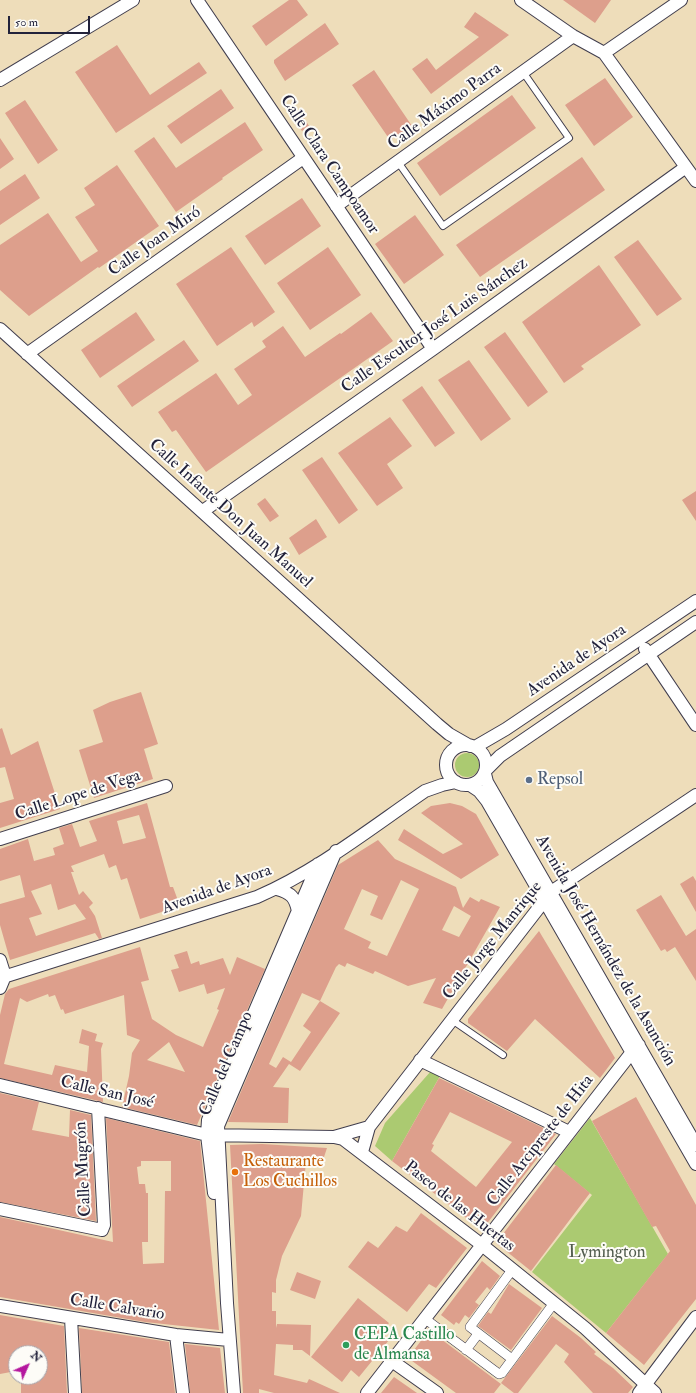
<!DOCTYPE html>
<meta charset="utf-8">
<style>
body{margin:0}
#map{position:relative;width:696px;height:1393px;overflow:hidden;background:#eeddba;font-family:"IM FELL Double Pica",serif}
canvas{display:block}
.north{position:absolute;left:8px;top:1345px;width:40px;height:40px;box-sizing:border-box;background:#fdfcf7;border:1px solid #a5a5ac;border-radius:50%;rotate:45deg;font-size:11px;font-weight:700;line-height:16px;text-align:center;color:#22223b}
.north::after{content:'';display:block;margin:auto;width:14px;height:18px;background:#b5179e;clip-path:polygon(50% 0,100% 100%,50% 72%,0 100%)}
.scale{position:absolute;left:8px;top:16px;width:82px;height:18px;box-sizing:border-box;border:2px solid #22223b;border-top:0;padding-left:5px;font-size:12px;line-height:14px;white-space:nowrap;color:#22223b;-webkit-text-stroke:3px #fdfcf7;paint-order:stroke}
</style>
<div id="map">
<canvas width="696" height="1393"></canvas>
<div class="north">N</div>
<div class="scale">50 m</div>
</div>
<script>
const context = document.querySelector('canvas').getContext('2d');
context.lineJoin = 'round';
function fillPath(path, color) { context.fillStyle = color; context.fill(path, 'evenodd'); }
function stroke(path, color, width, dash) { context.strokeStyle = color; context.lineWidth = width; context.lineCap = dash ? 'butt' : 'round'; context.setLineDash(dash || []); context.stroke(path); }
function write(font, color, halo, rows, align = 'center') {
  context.font = font + ' "IM FELL Double Pica",serif'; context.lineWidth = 4; context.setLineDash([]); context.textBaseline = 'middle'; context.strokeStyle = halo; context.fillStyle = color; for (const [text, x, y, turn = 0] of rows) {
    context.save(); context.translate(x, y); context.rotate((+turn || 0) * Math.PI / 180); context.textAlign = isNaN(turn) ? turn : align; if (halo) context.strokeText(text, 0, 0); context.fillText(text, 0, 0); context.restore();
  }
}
fillPath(new Path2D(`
 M455 765a12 12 0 1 1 24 0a12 12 0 1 1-24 0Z
 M431,1071L440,1076L392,1161L375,1146L385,1123Z
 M590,1118L668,1254L606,1333L532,1272L592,1195L554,1164Z`), '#abca71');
fillPath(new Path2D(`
 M289,0H297L308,15L266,46L252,26Z
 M563,0H611L595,23Z
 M475,12L509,35L431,94L412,69L427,58L436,70L479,37L464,27Z
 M325,23L339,44L285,81L274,63V60Z
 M117,45L150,95L199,62L207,73L116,133L75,72Z
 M374,70L412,126L390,140L352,85Z
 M605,78L633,117L594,146L565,105Z
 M221,89L234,108L181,144L167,126Z
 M512,95L536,128L440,196L417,163Z
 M25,100L58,150L38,164L5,113Z
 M304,118L309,126L302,131L297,123Z
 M245,122L263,150L222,178L223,179L176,212L134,151L154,137L176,168Z
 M0,138L14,159L0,169Z
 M582,157L605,190L480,277L456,245Z
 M117,165L159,226L99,268L98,267L29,316L0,290V245L48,213L81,262L98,251L75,217L95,205L84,188Z
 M25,174L40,198L0,225V191Z
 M302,198L321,226L265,265L245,236Z
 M415,215L444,255L404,284L375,244Z
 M638,240L682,299L657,316L614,257Z
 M231,247L275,312L254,327L252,322L217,346L176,284Z
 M328,247L361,295L310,330L277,283Z
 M599,265L641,325L581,366L584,369L564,383L522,322Z
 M136,312L155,340L100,378L81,350Z
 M371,312L393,341L206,472L176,430L172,432L158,412L216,373L238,405L252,395L234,369L266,347L262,341L283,326L305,357L340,333L341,334Z
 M505,332L548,392L528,407L484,347Z
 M184,340L199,361L132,407L117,386Z
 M469,360L511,419L481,441L438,380Z
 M422,386L455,433L435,447L402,400Z
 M390,417L412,446L387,464L403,488L377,506L338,453Z
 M322,457L358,510L339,524L302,470Z
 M696,491V521L682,500Z
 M265,498L279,516L270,522L257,504Z
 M316,519L327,537L299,555L289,538Z
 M141,692L158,744L144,749L153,779L94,798L79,750L103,742L93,710L110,702Z
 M2,728L11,755L38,741L60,809L0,828V803L14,799L5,767L0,768V729Z
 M147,803L170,887H173L180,906L140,919L127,878L121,880L116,865L109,868L104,854L71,866L74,872H71L79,895L83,891L93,903L89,907L95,916L102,938L99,939L95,933L10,960L0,925V904L25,897L20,875L0,881V849L28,839L34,861L55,855L53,848L64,844L59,828L72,824L80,847L97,841L89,821ZM139,815L146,838L123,844L117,821ZM51,884L58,910L75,904L86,919L36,936L29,918L42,914L31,891Z
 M450,803L462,806L476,814L499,855L461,879L398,840L404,829L443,854L463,844L421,813L431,806Z
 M378,840L395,859L456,887L463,908L470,897L479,902L481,899L500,907L442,1009L423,1003L436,978L408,986L375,971L373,974L347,963L345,967L339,964L336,967L320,1001L340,1013L300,1071L289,1064L273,1087L289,1088L288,1123L228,1122L338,865ZM401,880L419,889L387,956L368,948L371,942L344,929L362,889L378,896L370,915L382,920ZM454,906L471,916L459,937L442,930ZM302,993L320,1001L303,1026L311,1032L291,1062L283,1057L276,1068L269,1064Z
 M693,876L696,881V912L680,884Z
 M661,895L686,936L696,929V981L675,947L667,952L665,949L661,951L636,910Z
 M539,931L615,1058L600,1078L535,1019L507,1051L468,1023V1019Z
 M140,947L149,980L141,982L152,1019L176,1035L203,1047L219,1010L217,1009L225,988L207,994L204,984L179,992L171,970L179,968L174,955L187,951L191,964L199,961L200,965L223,958L230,975L237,957L265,969L197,1125L122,1107L129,1076L132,1053L140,1040L127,1035L124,995L65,1014L63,1009L61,1010L55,995L49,997L48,994L27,1002L20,998L4,1064L52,1075L55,1065L87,1072L89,1046L79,1043L82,1029L97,1034L95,1041L103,1043L101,1049L103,1102L0,1078V1015L5,994L9,989ZM169,1042L185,1072L147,1060Z
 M439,1078L556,1134L482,1230L392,1161ZM450,1112L512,1142L476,1187L431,1151L434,1145L432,1144Z
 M0,1093L39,1102L32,1130L69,1137L70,1110L91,1115L96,1221L0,1202Z
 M636,1097L696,1205V1299L644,1365L606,1333L670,1251L656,1226L652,1227L592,1121Z
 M106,1118L200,1141L219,1330L145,1322L0,1297V1217L113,1242ZM141,1161H171V1191H165L164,1263L143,1264L142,1242H148V1193H146L145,1184H139L137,1167L141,1166Z
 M262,1144L327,1148L324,1157L311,1156L310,1162L306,1161L301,1216L282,1256L276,1280V1293L272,1292V1311H276V1328L277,1324L311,1325L310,1356L302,1350H293V1345L276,1344L274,1375L307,1383L309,1379L340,1393H274L259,1389V1393H243L230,1145Z
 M556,1165L590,1193L531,1271L496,1243Z
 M421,1213L467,1248L436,1288L429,1284L407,1312L348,1267L368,1241L378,1248L396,1226L407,1232Z
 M482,1261L500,1276L490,1290L487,1287L475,1302L479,1305L469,1318L465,1315L459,1324L456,1322L454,1325L441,1315Z
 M297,1272L321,1281L315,1299L290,1290Z
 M509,1284L542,1308L511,1350L478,1326L488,1312L491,1314Z
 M358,1298L389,1323L381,1333L389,1340L359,1377L351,1370L342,1382L311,1357Z
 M0,1315L64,1326L67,1393H21V1377H41L40,1353H16V1371L0,1374Z
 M552,1316L581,1338L596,1352L594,1354L613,1368L633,1387L628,1393H593L564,1362L569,1354L556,1344L518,1393H514L501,1383Z
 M79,1328L169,1342L175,1393H82Z
 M429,1330L501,1384L494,1393H456L408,1358Z
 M185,1344L220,1348L225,1393H190Z
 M394,1377L417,1393H381Z`), '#dd9f8c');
const service = new Path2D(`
 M398,162L443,226L569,138L523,72
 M452,1020L503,1055`);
const pedestrian = new Path2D(`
 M424,1318L499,1374L502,1373L554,1303
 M466,1350L478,1334
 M512,1359L470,1327L512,1270`);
const minor = new Path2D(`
 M197,0L433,349
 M521,0L573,36L604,53L696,181
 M604,53L681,0
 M0,80L133,0
 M336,206L573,36
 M0,329L437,724L449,734L470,746
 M27,354L303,158
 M203,511L433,349L686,167
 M645,649L696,725
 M446 765a20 20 0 1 1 40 0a20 20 0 1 1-40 0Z
 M475,747L506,729L696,601
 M486,770L500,756L696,622
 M485,774L487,782L696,1145
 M470,785L479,791L487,801L696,1164
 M0,839L166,786
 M277,889C291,893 295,897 298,911
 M0,960L5,976L0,988
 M0,978L257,897C317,871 371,828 425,791L442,785L456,782
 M420,1060L569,1132
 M0,1085L207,1135L334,1137L343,1139L482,1245L585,1328L655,1393
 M334,1137L369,1127
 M362,1152L369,1127L551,892L696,795
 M214,1193L207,1135L208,1120L318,864
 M0,1209L102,1230L104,1225L98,1108
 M0,1306L176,1335L229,1340
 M71,1318L75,1393
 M176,1335L183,1393
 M392,1361L437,1393
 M234,1393L227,1303L218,1126L336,851
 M367,1393L632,1052L639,1045
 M639,1393L696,1317`);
stroke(service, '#413e4e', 8);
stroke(pedestrian, '#413e4e', 10);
stroke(minor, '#413e4e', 14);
stroke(service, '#fff', 6);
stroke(pedestrian, '#fff', 9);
stroke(minor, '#fff', 12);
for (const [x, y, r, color] of [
 [529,780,4,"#5c6f8a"],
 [235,1172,4,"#e8710a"],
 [346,1345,4,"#2e9e5b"]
]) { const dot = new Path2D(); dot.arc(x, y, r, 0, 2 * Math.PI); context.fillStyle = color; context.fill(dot); stroke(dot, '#fdfcf7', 1.5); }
write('17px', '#22223b', '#fdfcf7', [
 ["Calle Máximo Parra",445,107,-36],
 ["Calle Clara Campoamor",329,165,56],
 ["Calle Joan Miró",155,242,-35],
 ["Calle Escultor José Luis Sánchez",435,326,-35],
 ["Calle Infante Don Juan Manuel",230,514,42],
 ["Avenida de Ayora",577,661,-34],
 ["Calle Lope de Vega",78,796,-18],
 ["Avenida de Ayora",217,890,-20],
 ["Calle Jorge Manrique",493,941,-51],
 ["Avenida José Hernández de la Asunción",605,951,60],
 ["Calle del Campo",227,1064,-67],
 ["Calle San José",107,1093,13],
 ["Calle Arcipreste de Hita",541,1141,-52],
 ["Calle Mugrón",84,1169,-93],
 ["Paseo de las Huertas",459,1207,38],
 ["Calle Calvario",117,1308,9]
]);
write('17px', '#4e5e75', '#fdfcf7', [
 ["Repsol",537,780]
], 'left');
write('17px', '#c56008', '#fdfcf7', [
 ["Restaurante",243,1162],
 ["Los Cuchillos",243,1182]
], 'left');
write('17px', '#525d4e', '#fdfcf7', [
 ["Lymington",607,1253]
]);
write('17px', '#27864d', '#fdfcf7', [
 ["CEPA Castillo",354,1335],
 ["de Almansa",354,1355]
], 'left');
</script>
